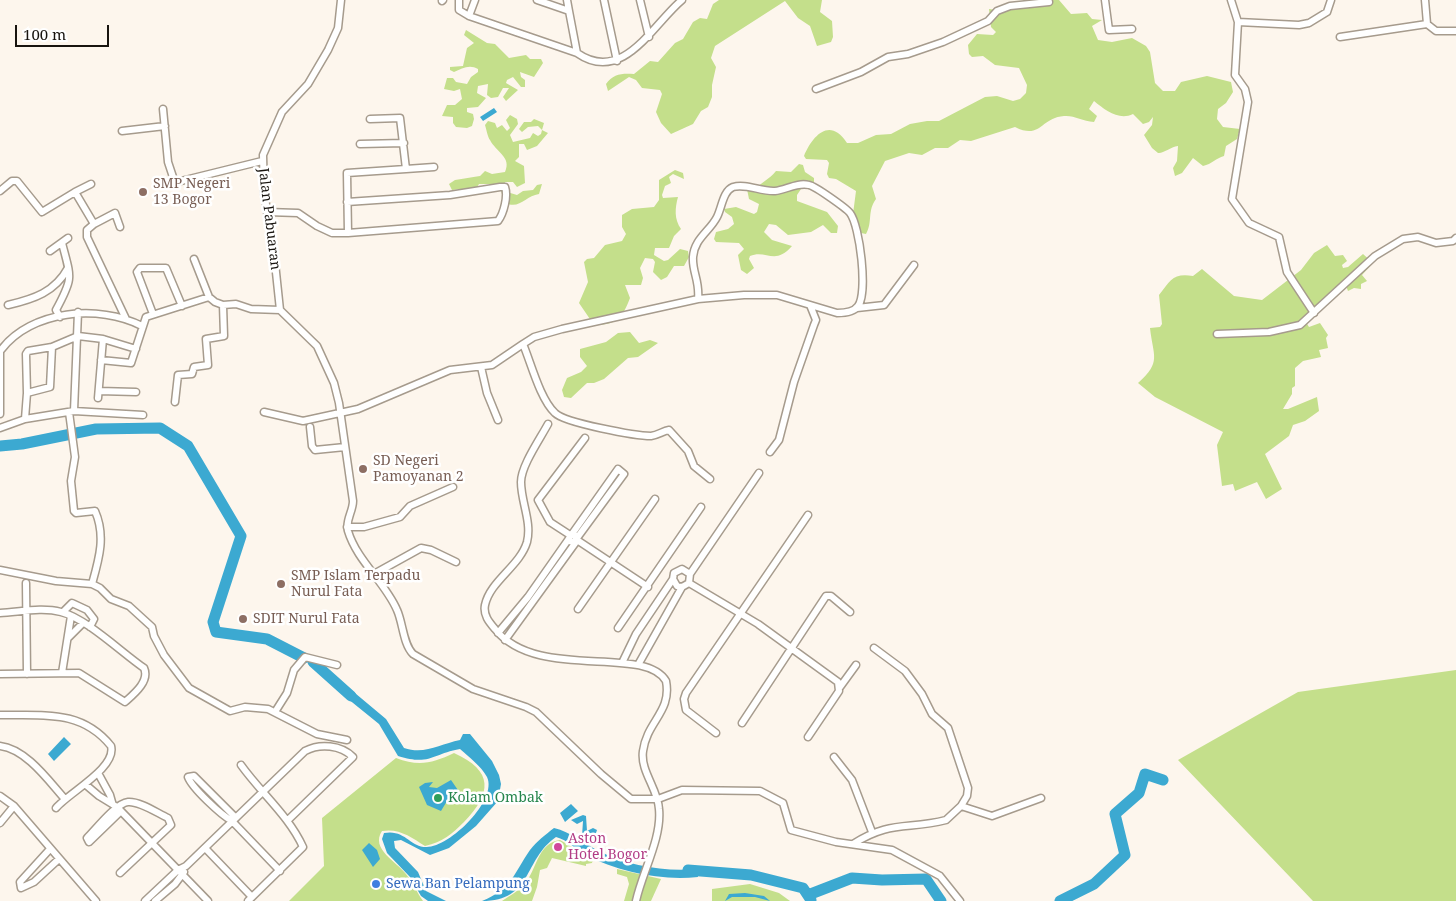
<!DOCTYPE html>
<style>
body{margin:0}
#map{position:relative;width:1456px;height:901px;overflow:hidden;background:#fdf6ed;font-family:"Noto Serif",serif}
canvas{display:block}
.scale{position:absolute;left:15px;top:25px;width:94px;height:22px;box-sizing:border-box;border:2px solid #18140f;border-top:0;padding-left:6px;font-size:15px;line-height:18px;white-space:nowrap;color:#18140f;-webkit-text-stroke:4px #fff;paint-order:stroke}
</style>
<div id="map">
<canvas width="1456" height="901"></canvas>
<div class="scale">100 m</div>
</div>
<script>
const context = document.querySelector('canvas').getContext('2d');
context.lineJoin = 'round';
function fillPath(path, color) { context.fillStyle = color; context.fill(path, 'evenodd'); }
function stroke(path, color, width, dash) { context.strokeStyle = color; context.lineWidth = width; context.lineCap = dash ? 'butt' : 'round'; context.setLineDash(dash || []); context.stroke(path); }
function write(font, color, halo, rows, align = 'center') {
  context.font = font + ' "Noto Serif",serif'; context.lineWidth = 5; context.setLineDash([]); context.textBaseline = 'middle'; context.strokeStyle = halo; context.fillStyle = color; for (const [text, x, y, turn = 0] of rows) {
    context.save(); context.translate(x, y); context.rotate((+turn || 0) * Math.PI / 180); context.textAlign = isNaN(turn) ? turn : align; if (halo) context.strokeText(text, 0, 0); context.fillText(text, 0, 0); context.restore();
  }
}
fillPath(new Path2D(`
 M719,0H822L820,12L832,21L833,37L831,42L817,46L810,26L798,18L785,1L715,46L711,58L716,67L712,85V97L708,107L701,111L693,124L671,134L661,123L656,112L662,94L660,90L642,88L636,80L629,77L608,91L606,84C613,74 622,73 634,74L650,61L658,62L675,43L683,39L693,22L700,18L707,19L713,4Z
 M1024,0H1059L1071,14L1087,13L1092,19L1102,20L1092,26L1098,40L1112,42L1132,38L1146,46L1150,52L1155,83L1163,91H1175L1181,82L1207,76L1231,82L1233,92L1226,103L1218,109L1217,119L1223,127L1240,129L1237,139L1226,146L1224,156C1216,158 1212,164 1203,166L1193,158L1182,173L1175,176L1173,168L1177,161L1178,146C1170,147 1163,154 1158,153L1152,148L1144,135L1152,125L1153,117L1149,122L1143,124L1133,114C1119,121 1105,110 1094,101L1089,109L1097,116L1094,122C1082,121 1074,115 1064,116C1040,118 1041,140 1015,127L971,141L960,140L948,148H935L922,155L909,153L885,161L872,186L876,199C867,211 873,222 866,234L856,232L857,220L853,214L856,191L836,179L829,178L827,174L829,163L827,160L806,159L804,156C813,135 830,117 847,143H858L876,135L891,134L910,124L927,121H939L985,97L997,96L1013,101L1020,99L1026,93L1027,85L1019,68L995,65L983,56L972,57L969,54L968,45L977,34L993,35L996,32L991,27L989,9L1002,11L1013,9Z
 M466,30L487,43L495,44L509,58L526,55L530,59H541L543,63L534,77L520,72L521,77L525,80V87H521L513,77L507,80L506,83L518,90L506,101L503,97L509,88H503L498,97L491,98L487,95L488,84L478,86L477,93L486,98L478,107L467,108V112L473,114L474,119L472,126L467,128L456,127L453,123V117L442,116L447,105H455L462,99L460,89L454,91L444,89L447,78H453L456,82L467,84L471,77L478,72V69C470,64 462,68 454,72L450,70V67L463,66L467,48L474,43L464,35Z
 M510,115L517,119L518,124L510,135L513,142L530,138L533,133L538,136L541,134L542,130L538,126L528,127L522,132L519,129L524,122H531L534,119L544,123L542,130L548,133L537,146L527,150L524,144H519V157L515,161L524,166L525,183L517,187L513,182H505L504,187L507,192L517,195L523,191L533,190L537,185L542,184L539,194C525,196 519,211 504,202L501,190L491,184H479L473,194L461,189L452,190L449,184L455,180C464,179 471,177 480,176L485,171L492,174L505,172C512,157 496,152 490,140C488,138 486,128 485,125L488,121L495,123L497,128L502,125L507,131L510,128L506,120Z
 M799,164L803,165L805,172L814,178V186L812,188L801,189L797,195V201L827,212L838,226L837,233H831L823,225L811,232L788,235L776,225L769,224L764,232L772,240L792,246C775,266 766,249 750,256L749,259L754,268L747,274L741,270L738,255L744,249L739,243L716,242L714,239L716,232L728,229L734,224L732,217L725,212L724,209L736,207L754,214L757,212L759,204L749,199L747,189L755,190C762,181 769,180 776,171L791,172Z
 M675,170L683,173L684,179L673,174L669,177L671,183L665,186L662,195L663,198L678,197C675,208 674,219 681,229L674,236L669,248H655L654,255L664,261L668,260L680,249L688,251L689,257L684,266H674L667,277L661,280L653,272L655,262L653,259L645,258L640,268L643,278L641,285H625L630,298C622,319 616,325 594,325L579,303L588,282L584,262L587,259L594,258L605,245L622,241L626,234L622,227V215L632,209L654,207L659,200V180Z
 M1327,245L1335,256L1343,255L1347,261L1342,265L1343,268L1348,267L1363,254L1373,263L1362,275L1367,281L1361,284V289L1354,288L1348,291L1345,283L1306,322L1309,327L1320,323L1328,335L1326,338L1328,348L1319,350L1321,357L1303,361L1295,368V386L1292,388V394L1283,409H1288L1317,397L1319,411L1305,421L1293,425L1289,436L1265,454L1282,489L1266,499L1257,482L1235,491L1233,484L1222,486L1217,445L1223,432L1155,397L1138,383C1162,362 1153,356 1150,328L1160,327L1162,324L1159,295C1171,280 1173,273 1193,276L1202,269L1234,296L1262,300L1301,270L1314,253Z
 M630,332L639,343L650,340L658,343L638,357L628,358L604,379L594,383H587L571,398L564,397L562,390L567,378L581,372L587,366L580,357V349L606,342L618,333Z
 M1456,670V901H1313L1178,760L1298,692Z
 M454,753C494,771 492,793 464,822C452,834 443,842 425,846C411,837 399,828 382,831C370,849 397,862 406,874C413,882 417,893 423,901H289L324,866L322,818L396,758C419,767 433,763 454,753Z
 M560,840L593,859L592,863L586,864V866L552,858L547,868L540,870L537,887L532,901H502C511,895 520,890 527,881C537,866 539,843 560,840Z
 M617,869L661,879L651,901H624L629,884L627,877L617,874Z
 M750,884L779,893L790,901H712V889Z`), '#c4df8b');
fillPath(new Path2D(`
 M494,108L497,112L483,121L480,117Z
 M343,683L386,719L404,748C425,755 440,744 460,740L463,734H470L492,761L499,775L501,784L498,801L476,826L449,848L430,855L401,840L394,841L395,848L418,872L426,891L446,901H428L421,896L410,877L387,853L382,839L384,833C405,829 410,847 426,847C449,848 498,800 487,777C481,766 469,757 460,749C432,754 430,766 398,756L379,724L337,690Z
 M64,737L71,744L54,761L48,754Z
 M451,780L460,793L447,801L441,811L427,805L419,787L425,783L433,782L429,787L437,788Z
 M571,804L578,811L565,822L560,813Z
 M583,815L586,816L587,831L593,828L597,830L593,842L582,836L583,821L577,824L571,820Z
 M554,828C571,832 583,843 599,851C628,866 665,872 697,869L698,877C661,881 619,872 585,855C575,849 568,840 556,837C523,860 533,901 482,901C512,889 514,873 530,850C537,841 545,835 554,828Z
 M369,843L377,850L380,859L373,867L362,850Z
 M745,893L764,896L770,901L755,897H732L725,901L729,894Z`), '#3ca9d1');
stroke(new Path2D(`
 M0,446L22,444L96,429L160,428L188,446L241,536L213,622L216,632L267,639L304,658
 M313,662L351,696
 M688,870L751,875L803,888L811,900
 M808,895L852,878L882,880L926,879L941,901
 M1060,901L1094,884L1125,855L1115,814L1139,793L1145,774L1163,780`), '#3ca9d1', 11);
const street = new Path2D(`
 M459,0V10L469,16L475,0
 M567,0L569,11
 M604,0L617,61
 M640,0L649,37
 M1105,0L1109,30L1132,29
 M1231,0L1238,22L1235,75L1245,89L1248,102L1232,199L1249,223L1279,237L1287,272L1314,313
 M1425,0L1427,24L1436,31H1456
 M442,1L443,0
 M469,16L577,53L569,11L537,0
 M1238,22L1299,25L1309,23L1327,12L1331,0
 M1340,37L1427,24
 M577,53C623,85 653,24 682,0
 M816,89L861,72L888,57L908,54L943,42L988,21L997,11L1010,6L1049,2
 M163,109L168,162L174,180L181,181L262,161
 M122,131L165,126
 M360,144L404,143
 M406,169L434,167
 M0,191L12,181H17L42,212L75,192L94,224L87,230V237L126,319
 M75,192L91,184
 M347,202L450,195L500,187H505C508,196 504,213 498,221L348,233
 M267,212L298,213L317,226L332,233H348L347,173L406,169L400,118L370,119
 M94,224L115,213L120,227
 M50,251L68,238
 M194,259L209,297
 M698,299L744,295H777L837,313C845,313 854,312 858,306C868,293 860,226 850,213C846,208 815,186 809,185C797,182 786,190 775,191C761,192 746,183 733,187C723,191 722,207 717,217C710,231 694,239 693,257C692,272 700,281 698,299L562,329L534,337L523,344C531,363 540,399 555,413C565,423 636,436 651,436C658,435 663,431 669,430L688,451L694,466L710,479
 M8,305C34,299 55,292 68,268
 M857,308L884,305L914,265
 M280,310L273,244L264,193L263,155L282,112L308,84L328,50L338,28L341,0
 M153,314L137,272L140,268H166L182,306
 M60,317L56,310C74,277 71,278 62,243
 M1217,334L1269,332L1300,325L1375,256L1403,239L1418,237L1436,243L1453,241L1456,238
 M1,350C31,310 99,304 142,326
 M0,351V414
 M101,360L131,363L146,317L209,297L215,302L223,305L236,304L251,309L280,310L317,346L334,383L339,403L353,501C353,512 345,520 348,531C357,561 385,582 397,610C403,623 403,644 413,654L473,689L526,707L536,712L601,774L631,799H658L682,790L760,791L783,803L791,830L836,842L892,850L940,876L960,901
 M481,367L487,393L498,420
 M99,391L136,392
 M27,393L50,387L52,347
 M98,398L103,339
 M175,402L178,375L192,374L194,367L208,365L206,339L224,336L223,305
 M74,411L78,312
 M69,412L75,457L71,481L74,511L76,513L95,511C106,536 99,559 92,584
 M264,412L303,421L358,409L450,370L492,365L523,344
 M25,419L27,393L26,354L28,351L52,347L78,336L103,339L136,349
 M548,424C540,439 521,466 521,482C521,502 532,522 527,542C520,566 490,581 485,605C483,615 489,622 495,629C537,682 644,644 666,681C672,712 647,721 643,751C640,771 658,789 659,809C662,838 642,873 636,901
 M310,427L312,446L315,450L345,447
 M0,428L25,419L74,411L143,415
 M770,452L779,440L794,382L814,325L816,320L810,305
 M347,527H364L400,517L410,506L453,487
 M572,534L618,469L624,474L577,538
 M570,535L550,522L538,500L585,438
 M577,540L648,587
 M0,570L56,581L92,584L100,588L111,599L129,606L152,627L154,636L164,655L189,688L230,711L245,707L268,709L317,734L347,740
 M374,574L421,548L431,550L456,562
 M690,574L759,473
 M26,583L27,674
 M689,583L758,624L838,682L839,691L808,737
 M578,609L655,499
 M63,612L72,603L87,610L94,619L90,627
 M0,613C20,612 42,607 61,612C86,618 122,653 144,668C150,681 134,694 125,702L79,673L0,674
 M618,628L701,507
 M498,633L528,597L568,540
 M68,638L83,623
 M505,640L576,542V536L572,534L568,540L574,543
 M874,648L905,671L922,694L932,714L948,728L968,788L967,796L961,806
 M622,663L636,634L673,579
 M638,665L682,587L689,583L690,574L682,569L674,573L673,579L677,586L682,587
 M62,673L71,616
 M840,687L856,665
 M275,712L287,693L294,670L305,657L337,665
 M0,715C43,716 81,709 111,746C117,768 68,793 56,808
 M742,723L826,596H831L850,612
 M716,733L686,710L684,699L686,693L808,515
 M0,746C26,749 48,780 64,798
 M834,757L852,780L872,832
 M241,765C261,793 289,816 303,847L248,901
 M98,773L110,795L112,802
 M86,785L99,796L117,807L208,901
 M0,796L14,806L96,901
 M236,818L194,776L188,777C192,788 221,815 232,821L280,871
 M0,823L14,806
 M853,844C891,820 907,830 946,820L961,806L992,816L1041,798
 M205,848L252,897
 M50,849L20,882L21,888L34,882L59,859
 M120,873L171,825L168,818C157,813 140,801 128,802C116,803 96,829 87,838L89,842L121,811
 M145,901L178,870L186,866L305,751C320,743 341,745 353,757L288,820
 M155,901L175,884L184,872`);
stroke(street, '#a69b8d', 9);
stroke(street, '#fff', 6);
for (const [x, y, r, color] of [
 [143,192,5,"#8d6e63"],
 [363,469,5,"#8d6e63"],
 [281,584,5,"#8d6e63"],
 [243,619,5,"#8d6e63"],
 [438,798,5,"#2e9e5b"],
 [558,847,5,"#d1479c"],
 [376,884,5,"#3f7fe0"]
]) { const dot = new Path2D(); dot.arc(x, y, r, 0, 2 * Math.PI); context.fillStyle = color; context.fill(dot); stroke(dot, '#fff', 2); }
write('14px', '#785e54', '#fff', [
 ["SMP Negeri",153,184],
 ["13 Bogor",153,200],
 ["SD Negeri",373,461],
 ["Pamoyanan 2",373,477],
 ["SMP Islam Terpadu",291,576],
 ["Nurul Fata",291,592],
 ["SDIT Nurul Fata",253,619]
], 'left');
write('14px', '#18140f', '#fff', [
 ["Jalan Pabuaran",269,219,83]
]);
write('14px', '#27864d', '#fff', [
 ["Kolam Ombak",448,798]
], 'left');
write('14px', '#b23c85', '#fff', [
 ["Aston",568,839],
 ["Hotel Bogor",568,855]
], 'left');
write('14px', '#366cbe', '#fff', [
 ["Sewa Ban Pelampung",386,884]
], 'left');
</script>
